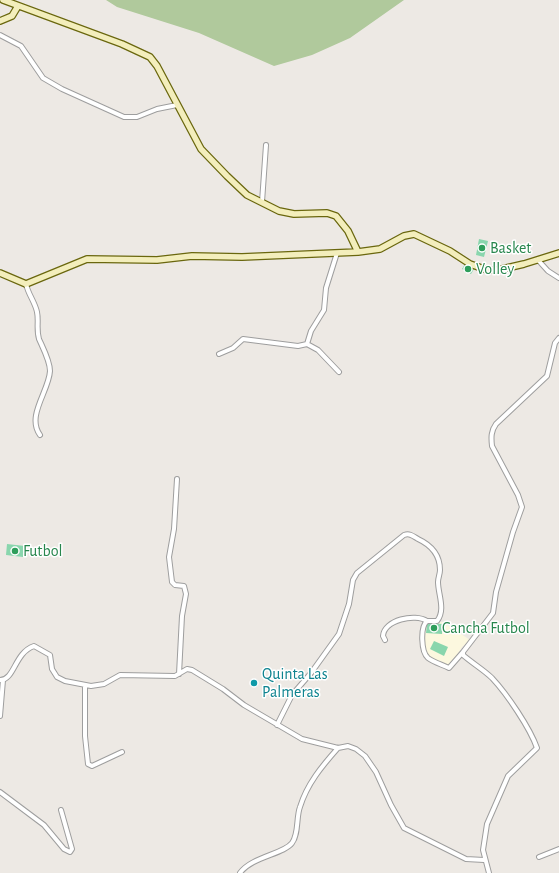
<!DOCTYPE html>
<style>
body{margin:0}
canvas{display:block;background:#ede9e4}
</style>
<canvas width="559" height="873"></canvas>
<script>
const context = document.querySelector('canvas').getContext('2d');
context.lineJoin = 'round';
function fillPath(path, color) { context.fillStyle = color; context.fill(path, 'evenodd'); }
function stroke(path, color, width, dash) { context.strokeStyle = color; context.lineWidth = width; context.lineCap = dash ? 'butt' : 'round'; context.setLineDash(dash || []); context.stroke(path); }
function write(font, color, halo, rows, align = 'center') {
  context.font = font + ' "Alegreya Sans",sans-serif'; context.lineWidth = 3; context.setLineDash([]); context.textBaseline = 'middle'; context.strokeStyle = halo; context.fillStyle = color; for (const [text, x, y, turn = 0] of rows) {
    context.save(); context.translate(x, y); context.rotate((+turn || 0) * Math.PI / 180); context.textAlign = isNaN(turn) ? turn : align; if (halo) context.strokeText(text, 0, 0); context.fillText(text, 0, 0); context.restore();
  }
}
fillPath(new Path2D(`
 M443,622L470,640L462,647L449,667L428,657L425,650V623Z`), '#fcf8df');
fillPath(new Path2D(`
 M106,0H404L350,38L312,55L274,66L199,33L117,7Z`), '#b0c99c');
fillPath(new Path2D(`
 M479,239L488,241L484,257L476,255Z
 M465,264L474,269L471,274L462,269Z
 M7,544L25,546L23,557L6,555Z
 M427,623L443,624L442,634L426,633Z
 M434,641L448,647L444,656L430,649Z`), '#89d6ad');
const street = new Path2D(`
 M0,35L21,46L43,78L62,89L124,117H137L157,109L177,105
 M262,202L266,145
 M538,260L548,271L559,278
 M26,284C28,294 35,302 37,312C39,321 36,329 39,339C43,348 50,361 50,371C49,391 26,416 40,435
 M307,344L318,350L339,372
 M219,354L233,348L243,339L298,346L307,344L311,331L324,310L326,288L337,253
 M177,479L174,529L169,557L172,582L175,585L184,586L186,594L182,616L179,674
 M385,640L383,636C384,620 415,613 427,621
 M0,680C15,680 14,653 34,646L50,655L52,669L57,677L65,681L91,686L104,684L120,675L175,676L187,669L192,670L223,689L244,705L302,739L338,748L348,746L356,749L365,756L376,772L391,805L404,828L466,859L484,860
 M85,685V736L88,764L92,766L122,752
 M0,716L3,680
 M277,725L292,695L311,673L339,634L349,604L353,580L357,573L404,535C410,533 413,536 418,539C431,545 440,555 440,570C440,574 438,578 438,582C438,594 446,610 437,621H427C420,627 421,652 428,658C433,662 443,665 449,668L463,652
 M0,792L44,825L64,849L70,852L72,849L61,810
 M539,857L559,849
 M240,873C251,857 284,854 292,843C299,834 296,817 300,807C307,784 322,766 338,748
 M489,873L483,850L487,824L508,776L537,748C530,728 507,694 492,678C484,670 472,663 463,655V652L493,613L496,592L513,532L522,507L518,495L492,446C491,437 491,431 496,424L547,376L555,343L559,338`);
const secondary = new Path2D(`
 M3,0L122,44L150,57L157,66L201,149L227,176L247,195L279,211L294,214L327,213L336,216L348,231L358,252L380,249L404,236L414,234L450,251L470,264L487,270H498L524,264L559,253
 M0,21L12,16L18,6
 M0,273L26,284L87,259L157,260L192,256L242,257L358,252`);
stroke(street, '#9e9e9e', 6);
stroke(secondary, '#6a670e', 8);
stroke(street, '#fff', 4);
stroke(secondary, '#f3eebc', 5.5);
for (const [x, y, r, color] of [
 [482,248,4,"#2e9e5b"],
 [468,269,4,"#2e9e5b"],
 [15,551,4,"#2e9e5b"],
 [434,628,4,"#2e9e5b"],
 [254,683,4,"#0f9aa8"]
]) { const dot = new Path2D(); dot.arc(x, y, r, 0, 2 * Math.PI); context.fillStyle = color; context.fill(dot); stroke(dot, '#fff', 1.5); }
write('16px', '#27864d', '#fff', [
 ["Basket",490,248],
 ["Volley",476,269],
 ["Futbol",23,551],
 ["Cancha Futbol",442,628]
], 'left');
write('16px', '#0d838f', '#fff', [
 ["Quinta Las",262,674],
 ["Palmeras",262,692]
], 'left');
</script>
